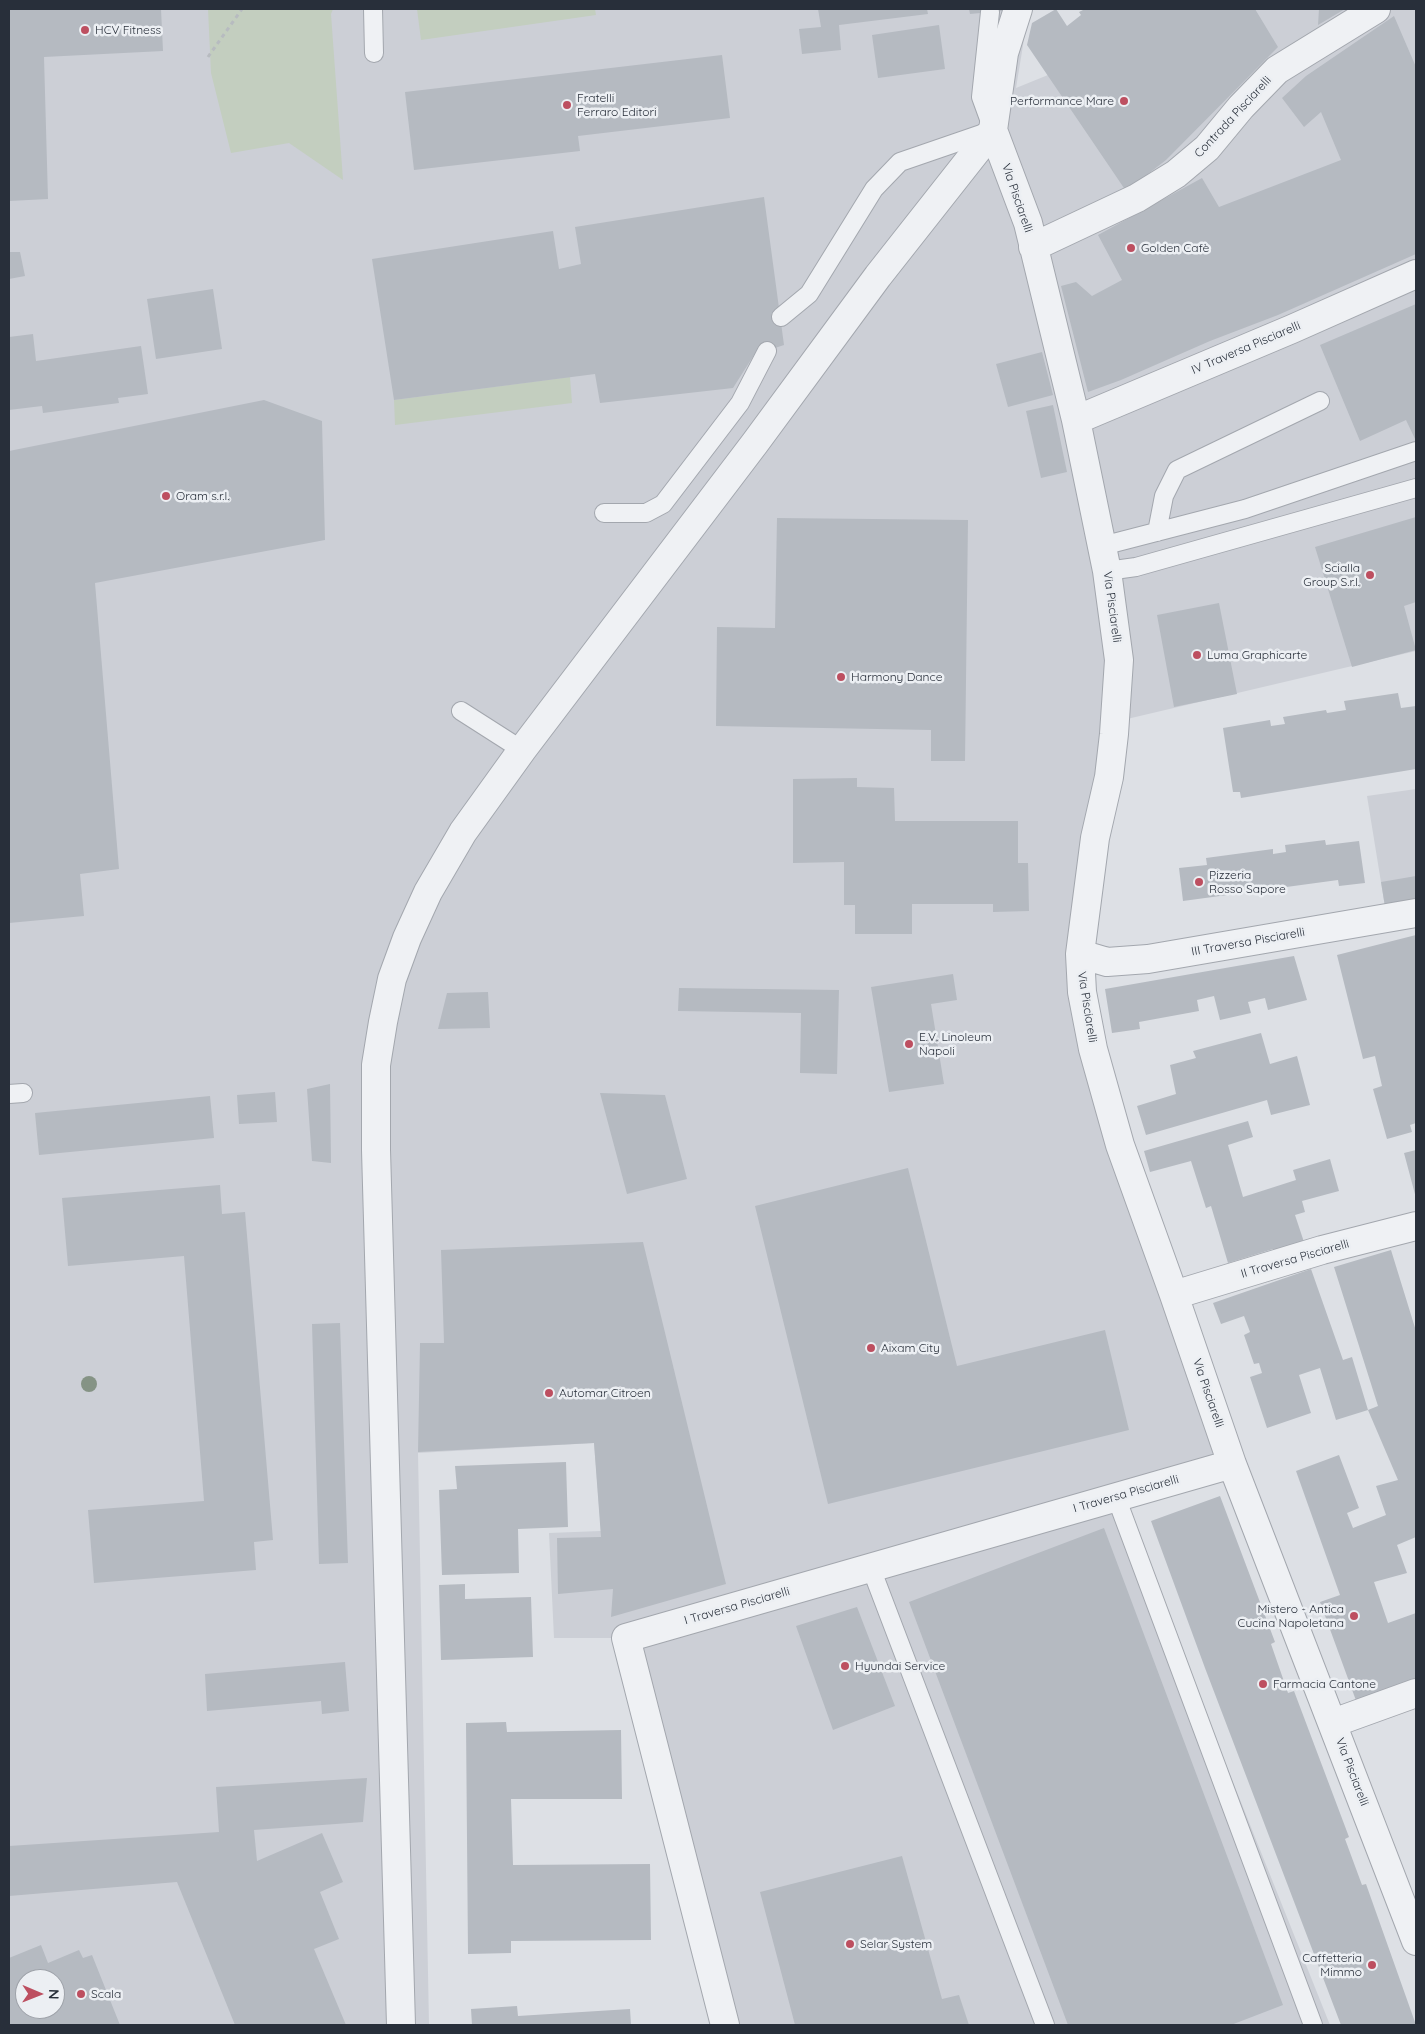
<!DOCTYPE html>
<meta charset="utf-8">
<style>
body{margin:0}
#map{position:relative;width:1425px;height:2034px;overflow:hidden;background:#dde0e5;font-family:Quicksand,sans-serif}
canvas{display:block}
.frame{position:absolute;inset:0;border:10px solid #282f3a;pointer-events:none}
.north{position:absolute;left:15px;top:1969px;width:50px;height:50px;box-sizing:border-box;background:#eceff3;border:1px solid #9ea2a9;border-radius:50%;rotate:91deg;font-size:14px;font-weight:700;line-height:20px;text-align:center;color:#282f3a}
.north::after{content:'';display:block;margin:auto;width:18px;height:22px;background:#bd4f60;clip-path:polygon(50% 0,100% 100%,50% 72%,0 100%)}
</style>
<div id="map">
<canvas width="1425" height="2034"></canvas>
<div class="frame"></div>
<div class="north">N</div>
</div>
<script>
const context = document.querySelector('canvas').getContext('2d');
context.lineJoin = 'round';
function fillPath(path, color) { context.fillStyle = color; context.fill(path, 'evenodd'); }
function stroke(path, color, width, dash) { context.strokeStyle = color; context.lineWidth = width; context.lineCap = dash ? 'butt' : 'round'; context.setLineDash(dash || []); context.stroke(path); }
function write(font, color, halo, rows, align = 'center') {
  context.font = font + ' Quicksand,sans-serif'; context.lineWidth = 5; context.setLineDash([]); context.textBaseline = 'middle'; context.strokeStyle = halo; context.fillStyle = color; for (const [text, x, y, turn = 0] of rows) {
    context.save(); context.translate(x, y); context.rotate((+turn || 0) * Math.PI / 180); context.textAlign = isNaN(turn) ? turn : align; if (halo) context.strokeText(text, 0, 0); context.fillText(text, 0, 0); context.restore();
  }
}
fillPath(new Path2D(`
 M9,9H1029L1016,88L1048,75L1097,42L1152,9H1416V651L1127,719L1081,969L1104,1071L1241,1456L1124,1509L1330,2025H725L626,1638H554L549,1533L601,1531L594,1443L418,1453L429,2025H9ZM25,1979H55V2009H25Z
 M1416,789V922L1386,913L1367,796Z`), '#cccfd6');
fillPath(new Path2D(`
 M208,9H333L331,14L343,180L289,143L231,153L211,73Z
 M417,9H595L596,15L421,40Z
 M570,377L572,403L395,425L394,400Z`), '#c3cebf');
fillPath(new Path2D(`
 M9,9H161L163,51L44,57L48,199L9,201Z
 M818,9H927L928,14L839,25L841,50L802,54L799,29L821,27Z
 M969,9H1002V11L970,14Z
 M1056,9L1067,26L1081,15L1079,12L1085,9H1255L1278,47L1166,160L1126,191L1027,45L1032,23Z
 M1319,9H1345L1318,25Z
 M1394,16L1416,67V254L1278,315L1210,341L1121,380L1088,392L1061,286L1076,282L1092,296L1122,280L1098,235L1202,178L1219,207L1341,160L1321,112L1304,127L1282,98L1306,76Z
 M939,25L945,69L878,78L872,35Z
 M722,55L730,118L578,136L580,151L414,170L405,92Z
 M764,197L784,345L754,355L733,388L600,403L595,374L394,400L372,259L553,231L559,269L581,264L575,227Z
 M9,252H20L25,276L9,279Z
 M213,289L222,349L156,359L147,299Z
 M1416,304V441L1406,420L1360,441L1320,345Z
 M33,334L36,361L141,346L148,394L118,398L119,403L43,413L42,406L9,410V337Z
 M1042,352L1053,395L1008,407L996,364Z
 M264,400L322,421L325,540L95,583L119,869L80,874L84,916L9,923V451Z
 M1053,405L1067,472L1041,478L1026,411Z
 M1416,517V602L1404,606L1416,650L1352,667L1315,547Z
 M777,518L968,520L965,761H931V730L716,726L717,627L775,628Z
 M1219,603L1237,694L1174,707L1157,615Z
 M1398,693L1401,708L1416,706V769L1241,798L1240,792H1233L1223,728L1270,720L1271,726L1285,724L1283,717L1326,710L1327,713L1346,710L1344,701Z
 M857,778V787L894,788L895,821H1018V863H1028L1029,911L993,912V904H912V934H855V905H844V862L793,863V779Z
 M1325,840L1326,845L1359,841L1365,883L1339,886L1338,880L1183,901L1179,868L1207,865L1206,858L1273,849V854L1286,852L1285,845Z
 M1416,876V908L1386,913L1381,882Z
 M1416,935V1123L1410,1125L1412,1132L1387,1139L1373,1089L1382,1086L1375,1056L1363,1059L1337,955Z
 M1294,956L1307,1000L1268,1010L1265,998L1248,1002L1251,1013L1220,1020L1214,996L1197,1000L1199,1011L1139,1022L1140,1029L1112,1033L1105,989Z
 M953,974L957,1000L931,1004L944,1084L889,1092L871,987Z
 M679,988L839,990L837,1074L800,1073L801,1013L678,1011Z
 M488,992L490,1028L438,1029L447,993Z
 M1261,1033L1270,1064L1297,1056L1310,1105L1271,1115L1267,1100L1146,1135L1137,1106L1176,1094L1170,1065L1196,1058L1193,1051Z
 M330,1084L331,1163L312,1161L307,1089Z
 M275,1092L277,1122L239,1124L237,1095Z
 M600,1093L665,1095L687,1179L627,1194Z
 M210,1096L214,1138L39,1155L35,1113Z
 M1248,1121L1253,1137L1228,1145L1243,1197L1296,1180L1293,1170L1330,1159L1339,1191L1302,1201L1305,1212L1295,1215L1305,1245L1274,1254L1273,1249L1228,1263L1211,1206L1206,1208L1191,1161L1150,1172L1144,1151Z
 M1416,1150V1198L1404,1153Z
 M908,1168L957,1366L1105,1330L1129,1430L828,1504L755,1206Z
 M220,1185L222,1214L245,1212L273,1540L254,1542L256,1570L94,1583L88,1510L204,1501L184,1256L68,1266L62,1198Z
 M643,1242L726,1584L611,1617L613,1589L558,1594L557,1538L601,1537L594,1443L418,1452L420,1343H444L441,1250Z
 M1391,1250L1416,1331V1537L1397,1545L1407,1573L1374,1582L1388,1623L1416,1613V1685L1358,1706L1320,1602L1340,1595L1296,1471L1339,1455L1359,1508L1347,1513L1353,1528L1386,1515L1376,1486L1398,1480L1368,1410L1378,1406L1334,1267Z
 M1311,1269L1343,1360L1352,1357L1368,1410L1336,1420L1320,1368L1299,1375L1311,1413L1267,1428L1250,1377L1262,1373L1259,1363L1254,1364L1244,1335L1250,1332L1244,1316L1221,1324L1213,1303Z
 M340,1323L348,1563L319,1564L312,1324Z
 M566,1462L568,1527L518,1529L519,1573L442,1575L439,1490L457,1489L455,1466Z
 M1220,1496L1275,1642L1271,1644L1288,1693L1294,1691L1349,1837L1345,1839L1362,1885L1366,1884L1416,2025H1341L1205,1668L1151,1521Z
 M1104,1528L1283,2005L1231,2025H1068L909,1602Z
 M465,1584V1599L531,1597L533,1657L441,1660L439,1585Z
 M857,1607L895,1706L833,1730L796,1626Z
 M345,1662L349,1711L322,1714L321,1701L207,1711L205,1674Z
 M506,1722L507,1732L621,1730L622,1799H511L513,1865L650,1864L651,1940L511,1941V1953L468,1954L466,1723Z
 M367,1778L363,1822L254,1830L257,1861L322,1833L343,1882L320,1892L339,1939L314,1949L346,2025H235L177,1882L9,1896V1846L219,1832L216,1787Z
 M902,1856L942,1999L959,1995L969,2025H795L760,1892Z
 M41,1945L48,1963L79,1950L83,1958L92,1955L120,2025H9V1958ZM25,1979H55V2009H25Z
 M517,2006L518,2016L630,2009L631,2025H472L471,2009Z`), '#b5bac1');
const lane = new Path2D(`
 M373,9L374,53
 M781,317L809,294L874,189L900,162L993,130L981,97L990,12
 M604,513H646L663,504L740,403L767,351
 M1157,532L1164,496L1177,470L1320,401
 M1102,546L1245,509L1416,451
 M1107,571L1136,567L1416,488
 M461,711L522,750
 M9,1094L23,1093
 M1116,1497L1313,2025
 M871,1568L1045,2025`);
const street = new Path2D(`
 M1018,9L1004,53L993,130L1028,223L1076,420L1107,571L1119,660L1114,734L1109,777L1095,838L1080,954L1082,992L1093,1049L1120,1145L1174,1295L1232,1464L1416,1941
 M1033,247L1137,198L1176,174L1207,148L1241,107L1277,70L1376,9
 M1076,420L1292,329L1416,274
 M1080,954L1107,962L1148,959L1416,913
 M1174,1295L1322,1250L1416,1226
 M1333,1723L1416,1693
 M401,2025L376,1150V1065L383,1022L392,979L407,938L428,892L463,832L522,750L755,443L878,276L993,130
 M725,2025L626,1638L1232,1464`);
stroke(lane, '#a3a7ae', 20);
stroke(street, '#a3a7ae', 30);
stroke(new Path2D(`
 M208,57L242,9`), '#b7bbc0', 3, [4, 4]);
stroke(lane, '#eff1f4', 18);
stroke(street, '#eff1f4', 28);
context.fillStyle = '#859385';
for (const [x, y] of [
 [89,1384]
]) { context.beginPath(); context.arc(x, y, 8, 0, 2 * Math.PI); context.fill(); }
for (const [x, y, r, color] of [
 [85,30,5,"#bd4f60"],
 [1124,101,5,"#bd4f60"],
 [567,105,5,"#bd4f60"],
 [1131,248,5,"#bd4f60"],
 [166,496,5,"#bd4f60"],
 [1370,575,5,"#bd4f60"],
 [1197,655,5,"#bd4f60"],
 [841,677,5,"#bd4f60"],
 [1199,882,5,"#bd4f60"],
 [909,1044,5,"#bd4f60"],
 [871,1348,5,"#bd4f60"],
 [549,1393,5,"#bd4f60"],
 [1354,1616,5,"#bd4f60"],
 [845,1666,5,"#bd4f60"],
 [1263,1684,5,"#bd4f60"],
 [850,1944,5,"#bd4f60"],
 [1372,1965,5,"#bd4f60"],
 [81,1994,5,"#bd4f60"]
]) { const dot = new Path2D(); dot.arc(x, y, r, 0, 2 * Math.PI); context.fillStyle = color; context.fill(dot); stroke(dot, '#eceff3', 2); }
write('12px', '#282f3a', '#eceff3', [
 ["HCV Fitness",95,30],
 ["Fratelli",577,98],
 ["Ferraro Editori",577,112],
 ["Performance Mare",1114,101,"right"],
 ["Golden Cafè",1141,248],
 ["Oram s.r.l.",176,496],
 ["Scialla",1360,568,"right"],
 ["Group S.r.l.",1360,582,"right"],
 ["Luma Graphicarte",1207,655],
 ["Harmony Dance",851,677],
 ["Pizzeria",1209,875],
 ["Rosso Sapore",1209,889],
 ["E.V. Linoleum",919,1037],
 ["Napoli",919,1051],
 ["Aixam City",881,1348],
 ["Automar Citroen",559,1393],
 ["Mistero - Antica",1344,1609,"right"],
 ["Cucina Napoletana",1344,1623,"right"],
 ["Hyundai Service",855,1666],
 ["Farmacia Cantone",1273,1684],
 ["Selar System",860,1944],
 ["Caffetteria",1362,1958,"right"],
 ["Mimmo",1362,1972,"right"],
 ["Scala",91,1994]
], 'left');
write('12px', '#282f3a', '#eceff3', [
 ["Contrada Pisciarelli",1233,117,-47],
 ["Via Pisciarelli",1017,198,71],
 ["IV Traversa Pisciarelli",1246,348,-23],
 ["Via Pisciarelli",1112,607,82],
 ["III Traversa Pisciarelli",1248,942,-10],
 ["Via Pisciarelli",1087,1007,81],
 ["II Traversa Pisciarelli",1295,1259,-16],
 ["Via Pisciarelli",1208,1393,71],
 ["I Traversa Pisciarelli",1126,1494,-16],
 ["I Traversa Pisciarelli",737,1606,-16],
 ["Via Pisciarelli",1352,1772,69]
]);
</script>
